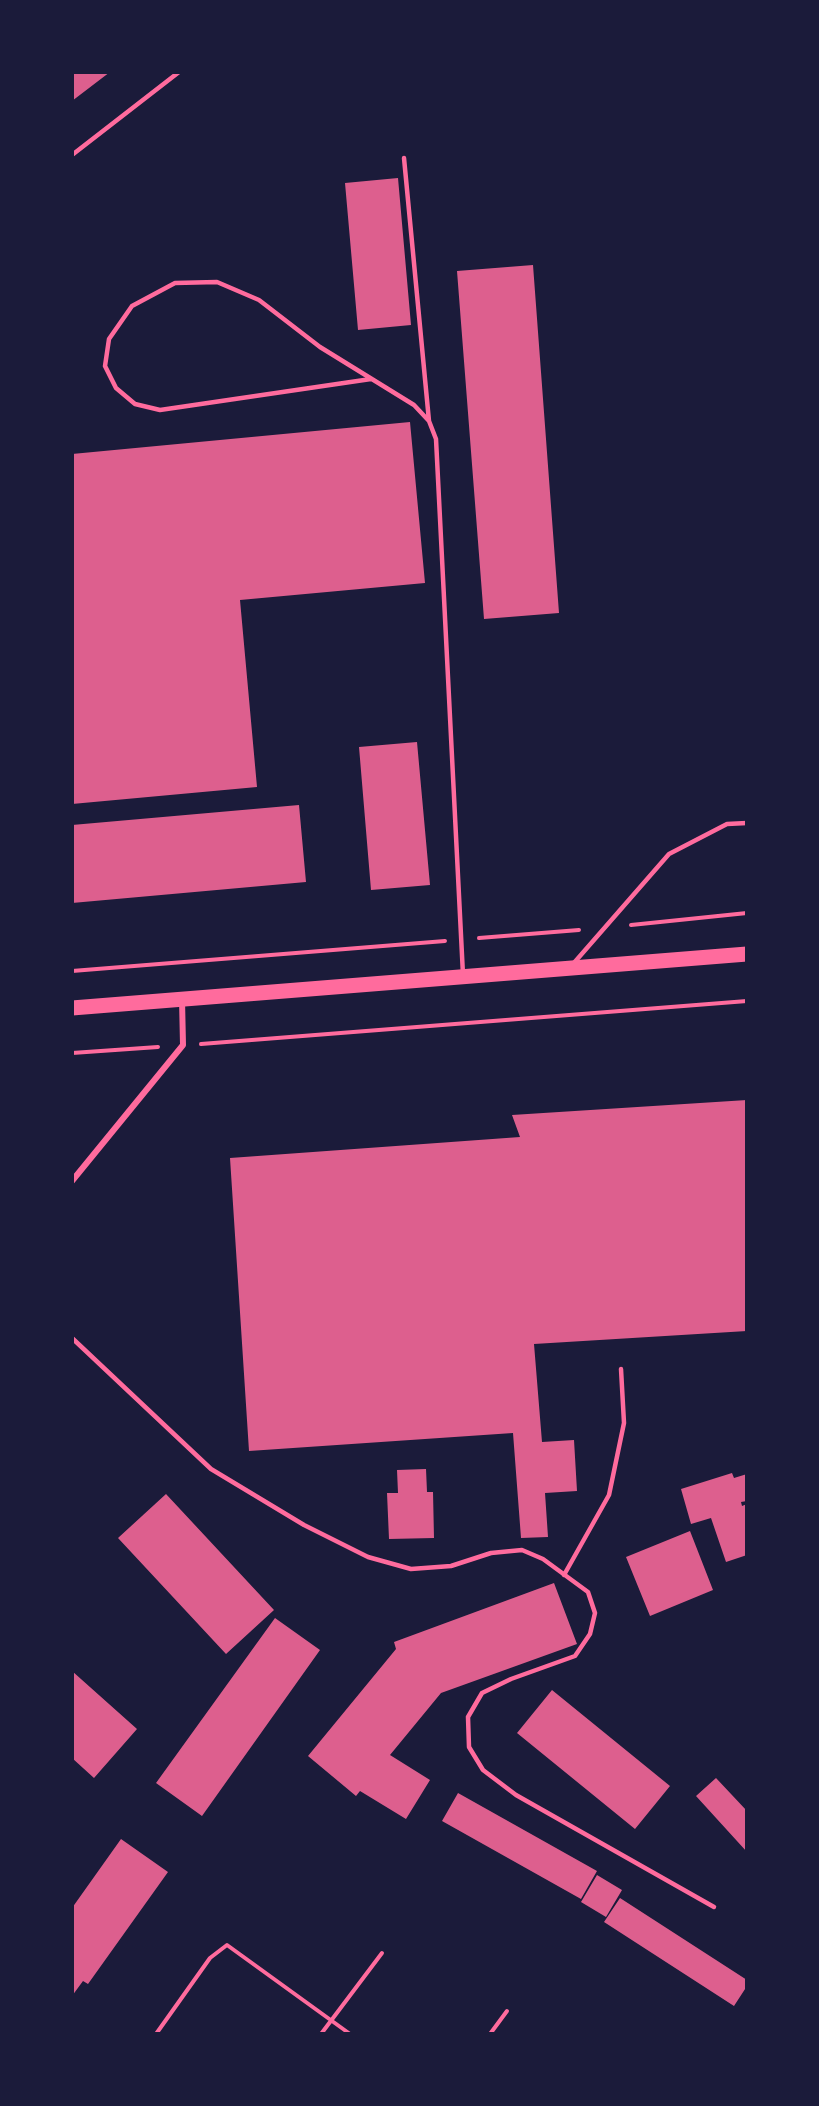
<!DOCTYPE html>
<style>
body{margin:0}
#map{position:relative;width:819px;height:2106px;overflow:hidden;background:#1b1b3a;font-family:Ubuntu,sans-serif}
canvas{display:block}
.frame{position:absolute;inset:0;border:74px solid #1b1b3a;pointer-events:none}
</style>
<div id="map">
<canvas width="819" height="2106"></canvas>
<div class="frame"></div>
</div>
<script>
const context = document.querySelector('canvas').getContext('2d');
context.lineJoin = 'round';
function fillPath(path, color) { context.fillStyle = color; context.fill(path, 'evenodd'); }
function stroke(path, color, width, dash) { context.strokeStyle = color; context.lineWidth = width; context.lineCap = dash ? 'butt' : 'round'; context.setLineDash(dash || []); context.stroke(path); }
fillPath(new Path2D(`
 M72,72H110L72,101Z
 M398,178L411,325L358,330L345,183Z
 M533,265L559,613L484,619L457,271Z
 M410,422L425,583L240,600L257,787L72,804V454Z
 M417,742L430,885L371,890L359,747Z
 M299,805L306,882L72,903V825Z
 M747,1100V1331L534,1344L542,1442L574,1440L577,1491L545,1493L548,1537L521,1538L513,1433L249,1451L230,1158L520,1137L512,1115Z
 M426,1469L427,1492H433L434,1538L389,1539L387,1493H398L397,1470Z
 M732,1473L734,1478L747,1474V1501L741,1502L742,1506L747,1504V1555L726,1562L711,1518L691,1524L681,1489Z
 M166,1494L274,1610L226,1654L118,1538Z
 M690,1531L713,1590L650,1616L626,1557Z
 M554,1583L577,1644L441,1693L390,1755L430,1780L406,1819L360,1791L356,1796L308,1756L396,1649L394,1642Z
 M275,1618L320,1650L202,1816L156,1783Z
 M72,1671L137,1729L94,1778L72,1758Z
 M552,1690L670,1786L635,1829L517,1733Z
 M716,1778L747,1811V1852L696,1796Z
 M458,1793L597,1871L581,1899L442,1821Z
 M121,1839L168,1872L88,1984L83,1981L72,1996V1908Z
 M597,1875L622,1890L606,1917L581,1902Z
 M620,1898L747,1980V1986L734,2006L604,1922Z`), '#dd5f8e');
stroke(new Path2D(`
 M631,925L747,913
 M479,938L579,930
 M72,971L445,941
 M201,1044L747,1001
 M72,1053L158,1047
 M156,2034L210,1958L227,1945L350,2034
 M321,2034L382,1953
 M490,2034L507,2011`), '#ff6b9d', 4);
stroke(new Path2D(`
 M72,155L179,72
 M404,158L429,421L436,439L463,975
 M371,379L160,410L135,404L116,388L105,366L109,339L132,306L175,283L217,282L259,300L320,347L414,405L429,421
 M573,964L669,854L727,824L747,823
 M72,1338L211,1469L304,1525L368,1557L411,1569L451,1566L491,1553L522,1550L543,1559L588,1592L595,1613L590,1634L575,1656L511,1679L482,1693L468,1717L469,1747L483,1770L516,1795L714,1907
 M564,1575L609,1495L624,1423L621,1369`), '#ff6b9d', 4.5);
stroke(new Path2D(`
 M72,1181L183,1045L182,999`), '#ff6b9d', 6);
stroke(new Path2D(`
 M72,1008L747,954`), '#ff6b9d', 15);
</script>
